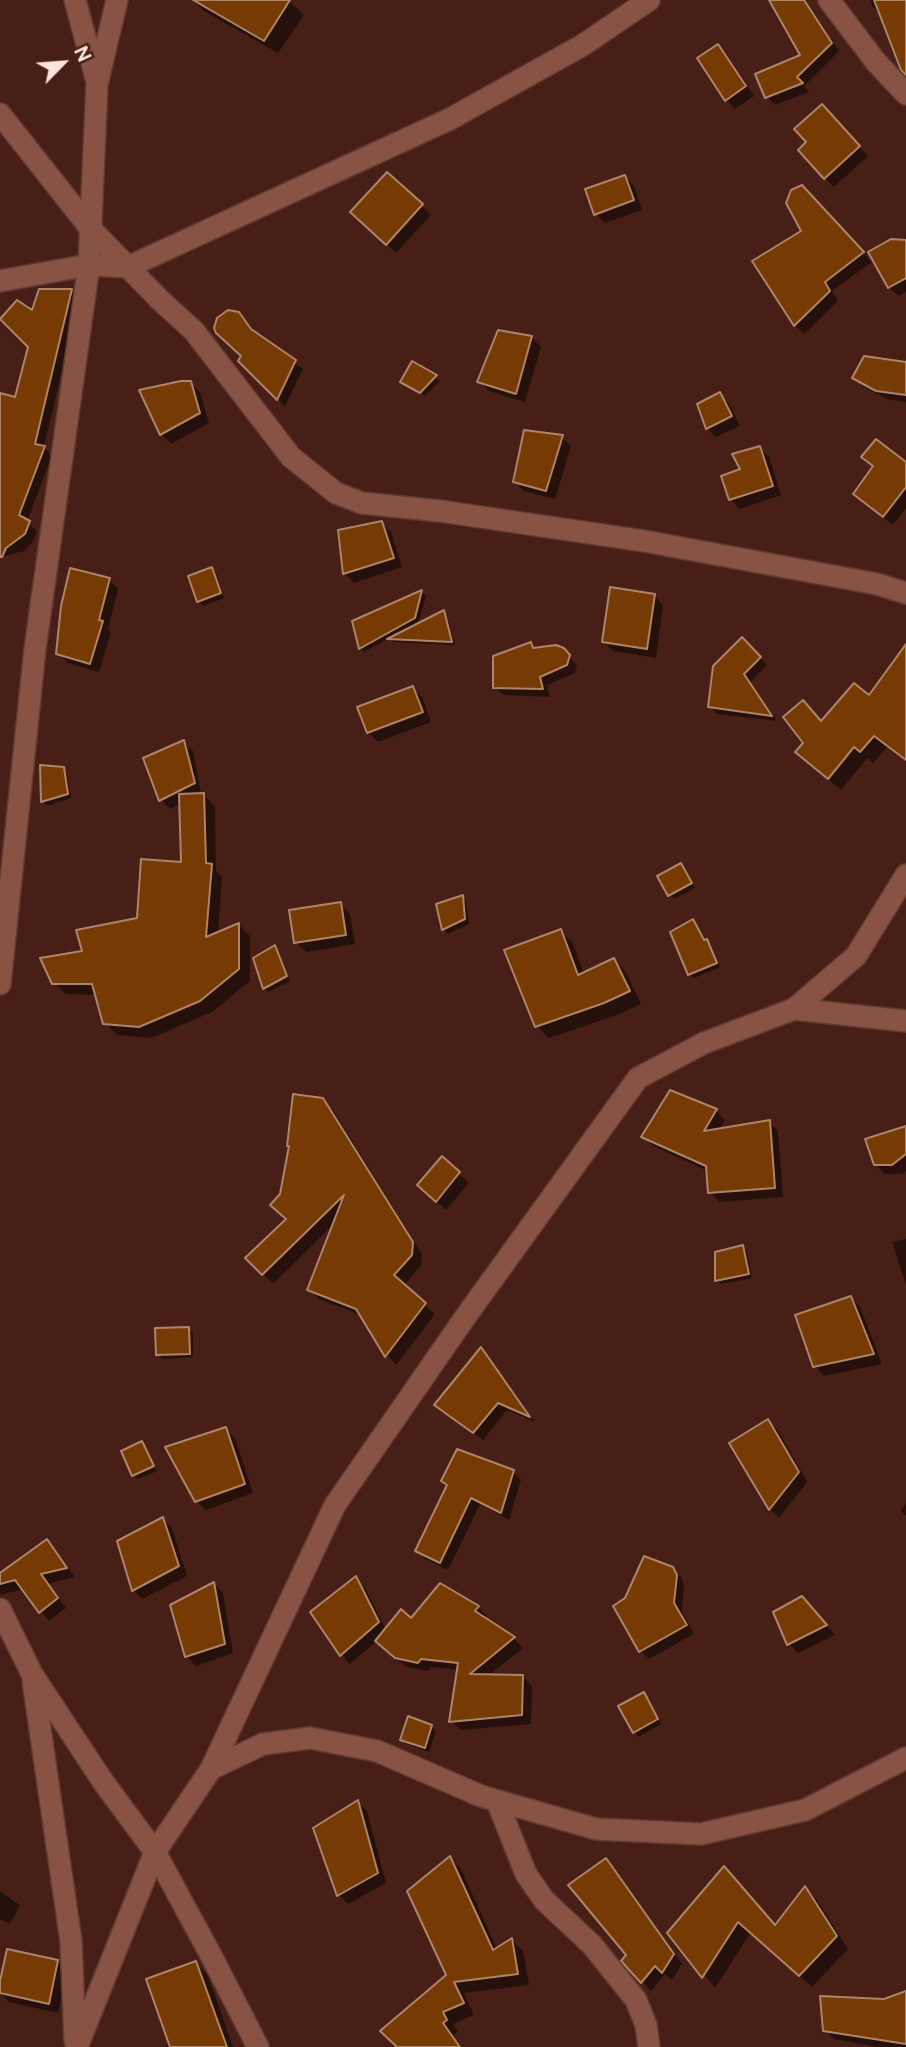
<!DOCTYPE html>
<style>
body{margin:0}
#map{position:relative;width:906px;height:2047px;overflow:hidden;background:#481f16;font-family:Figtree,sans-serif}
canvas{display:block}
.north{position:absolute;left:28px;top:28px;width:70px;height:70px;-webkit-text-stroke:5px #481f16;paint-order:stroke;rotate:65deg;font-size:19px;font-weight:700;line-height:28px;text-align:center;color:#fee2dc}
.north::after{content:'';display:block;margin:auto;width:24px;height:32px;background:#fee2dc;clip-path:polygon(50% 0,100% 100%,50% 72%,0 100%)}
</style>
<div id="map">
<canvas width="906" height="2047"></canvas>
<div class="north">N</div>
</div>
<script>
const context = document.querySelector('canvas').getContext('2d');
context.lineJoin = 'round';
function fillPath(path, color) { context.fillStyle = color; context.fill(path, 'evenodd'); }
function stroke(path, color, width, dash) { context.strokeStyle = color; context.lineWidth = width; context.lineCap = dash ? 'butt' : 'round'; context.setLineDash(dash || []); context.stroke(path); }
fillPath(new Path2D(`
 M193,0H288L304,15L278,53L204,11Z
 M771,0H805L839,51L804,86L809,92L775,105L767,97L803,56Z
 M871,0H906V69L882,16L872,6Z
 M718,46L727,55L754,96L735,109L726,99Z
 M831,116L868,156L834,187L825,178Z
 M387,174L431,215L396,253L362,221Z
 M625,177L634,186L642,210L605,223L596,214Z
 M811,196L872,262L832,291L838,301L804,334L795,325L754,262L804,232Z
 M906,240V292L898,296L889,287Z
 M71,291L79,299L44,447L52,456L27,522L37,531L33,542L24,551L0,557V394L17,399L29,347L33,313Z
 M239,313L255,334L303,369L285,406L240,361L243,356Z
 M531,337L541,347L525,402L489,391L480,382Z
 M412,364L440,381L425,396L402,381Z
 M906,364V402L887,399L864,387L855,378Z
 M190,383L200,392L209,423L171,444L161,434L141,391Z
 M720,395L729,404L740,426L716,437L707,428Z
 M562,437L571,446L555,499L524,491L515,482Z
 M759,448L769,457L781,495L740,509L731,499L742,470Z
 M864,457L906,464V508L893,525L864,503L874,468Z
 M382,523L391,532L402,567L354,583L345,574L340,532Z
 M211,569L216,573L224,598L203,606L199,601L190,577Z
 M109,579L118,589L108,629L111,632L99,672L68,663L58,653Z
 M422,592L426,596L418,625L443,612L447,616L455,645L393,642L389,638L364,652L360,648L354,622Z
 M654,595L663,605L656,658L613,651L604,642Z
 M742,640L767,665L750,682L777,721L717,714L710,707Z
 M531,644L536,649L560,648L577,665L575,673L547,685L550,697L503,695L494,687Z
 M906,673V761L887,747L873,763L867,758L841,790L809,763L822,723L869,698Z
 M412,688L422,697L431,722L378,742L368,732Z
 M184,742L193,751L201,793L215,806L216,871L222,877L218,934L239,925L250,936V981L212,1012L151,1038L117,1035L105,1023L97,995L66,994L54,983L84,952L138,919L182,863L181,804L170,809L161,800Z
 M63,769L67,773L71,798L47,806L43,801Z
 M681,865L695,888L674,899L659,877Z
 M462,897L466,901L469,924L448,934L443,929L438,905Z
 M341,904L350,914L355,944L306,952L296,942Z
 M693,921L706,941L711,945L720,967L694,978L689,974Z
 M560,931L573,943L584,974L614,960L626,972L641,1004L617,1015L549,1038L537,1026Z
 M275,948L279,952L290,981L268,992L264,988Z
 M322,1100L333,1110L422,1254L421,1266L403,1286L435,1314L396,1365L387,1355L363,1316L319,1299L309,1289L334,1224L273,1284L248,1258L288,1219L281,1195Z
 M716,1111L725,1120L719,1130L769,1122L778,1131L783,1197L719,1202L710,1192L708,1171L653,1146L644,1137Z
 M906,1137V1171L902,1174H885L875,1164Z
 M442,1159L469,1183L446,1210L429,1195Z
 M906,1239V1285L892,1242Z
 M743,1247L747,1251L752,1278L721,1284L717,1280Z
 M851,1298L860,1307L882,1364L824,1376L815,1366Z
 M188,1329L193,1333V1357L162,1359L158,1354Z
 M481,1349L535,1422L507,1410L483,1440L436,1405Z
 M768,1421L778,1430L807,1482L779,1518L770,1509L732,1443Z
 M225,1429L235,1438L253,1493L206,1510L196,1501Z
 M142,1443L157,1471L138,1479L134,1475Z
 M513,1472L521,1480L509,1520L480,1504L448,1570L425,1559L417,1551L448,1487L443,1481Z
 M906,1503V1516L901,1511Z
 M163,1519L172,1528L187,1576L142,1599L133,1590Z
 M46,1542L75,1577L48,1584L66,1608L49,1621L24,1589L0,1595V1575Z
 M672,1568L681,1577L684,1585L682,1612L694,1634L649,1659L641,1651Z
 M355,1578L365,1588L386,1630L412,1620L478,1607L487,1616L485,1619L514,1639L523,1648L488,1676L523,1677L532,1686L531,1724L461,1730L451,1721L459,1670L431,1667L428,1671L406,1667L377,1641L350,1664L341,1654Z
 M214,1584L223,1593L233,1653L196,1666L187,1657L172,1605Z
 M811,1608L835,1635L798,1653L789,1644Z
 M643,1694L661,1724L638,1737L620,1707Z
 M431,1727L436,1731L429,1752L406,1744L402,1740Z
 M358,1802L367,1811L386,1883L348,1904L339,1895Z
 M450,1858L461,1869L497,1949L512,1940L523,1951L529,1985L464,1993L474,2015L453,2024L458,2032L453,2035L462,2047H399L448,1976Z
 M606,1861L615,1870L682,1964L672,1980L665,1974L651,1991L642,1981L629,1955Z
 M724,1868L776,1926L806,1888L817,1900L848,1949L812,1987L751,1932L715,1988L670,1933Z
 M0,1891L20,1905L10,1924L0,1919Z
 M57,1962L67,1971L58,2013L9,2002L0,1993V1990Z
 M196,1963L208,1976L233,2047H163L171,2045Z
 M906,1993V2047H878L834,2039L825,2030L884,2000Z`), '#0007');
const building = new Path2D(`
 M193,0H290L264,41Z
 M769,0H804L832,43L797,77L803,83L765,98L755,74L800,55Z
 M874,0H906V75L901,70Z
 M718,44L746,86L725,101L697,58Z
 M822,104L860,146L824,179L798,150L806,142L794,129Z
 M387,172L423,204L386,245L350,212Z
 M625,175L634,200L594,215L585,189Z
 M802,185L864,252L825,282L830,291L794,326L752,261L801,231L786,203L791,190Z
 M891,239L906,240V278L888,288L868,252Z
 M39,289H72L35,444L45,446L19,515L30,521L25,534L6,548L2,557H0V393L15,397L28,347L0,319L17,300L32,310Z
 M228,310L239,312L251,329L296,360L277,400L238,361L241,356L216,333L214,328L217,318Z
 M498,330L532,336L516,394L477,382Z
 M864,356L906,362V395L876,391L852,378Z
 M412,361L437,375L420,393L400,382Z
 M181,381H191L200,413L160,435L139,390Z
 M720,392L732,416L706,429L697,404Z
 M524,430L563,435L546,491L513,482Z
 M876,439L906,462V487L883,517L853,494L873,466L861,457Z
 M760,446L773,486L729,500L721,476L740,469L732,454Z
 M382,521L394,558L343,574L338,530Z
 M212,567L221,593L197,602L188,576Z
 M70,568L110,578L99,620L103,621L90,664L56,654L61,606Z
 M610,587L655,594L647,649L602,642Z
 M422,590L415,618L359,649L352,621Z
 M444,610L452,642L387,639Z
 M742,637L761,657L744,674L772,716L708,707L713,666Z
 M531,642L533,648L556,645L564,648L570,655L567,665L540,677L543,689L493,688V656Z
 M906,644V760L874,736L860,752L854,747L828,779L795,752L803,743L783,717L803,700L821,721L854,683L869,695Z
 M413,686L423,712L367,733L357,707Z
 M184,740L195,783L159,801L143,758Z
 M40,765L64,767L68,794L41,802Z
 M204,793L206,863L212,864L206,937L239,923V969L200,1001L139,1027L103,1024L92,984H52L40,958L82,951L76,930L137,918L141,859L181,862L179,794Z
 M681,863L692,883L668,896L657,876Z
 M463,895L465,919L442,930L436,904Z
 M341,902L346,935L294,943L289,910Z
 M693,919L704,940L707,939L717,963L688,975L670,932Z
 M561,929L578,975L614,958L630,991L604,1003L535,1027L504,950Z
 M275,945L287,976L263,989L253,958Z
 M670,1090L717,1109L704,1131L770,1120L775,1188L708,1193L706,1166L641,1137Z
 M293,1094L323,1098L413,1242L412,1255L394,1275L426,1303L385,1357L356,1309L307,1290L344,1195L262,1275L245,1258L286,1219L270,1205L280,1194L289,1146H287Z
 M906,1126V1154L892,1165H874L865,1139Z
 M442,1156L460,1172L436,1202L417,1185Z
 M743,1245L749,1274L715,1281V1252Z
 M851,1296L874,1354L813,1367L795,1315Z
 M189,1327L190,1354L156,1355L155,1328Z
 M481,1347L530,1417L498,1403L473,1433L434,1405Z
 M768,1419L799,1472L769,1510L729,1443Z
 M226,1427L245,1484L195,1502L165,1447Z
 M142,1441L154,1466L132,1476L121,1451Z
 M457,1449L514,1470L501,1513L471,1498L440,1563L415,1551L447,1485L441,1481Z
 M163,1517L179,1566L132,1591L117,1541Z
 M47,1539L67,1568L41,1574L58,1598L39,1613L15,1580L0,1584V1573Z
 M644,1556L673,1567L677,1575L674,1603L687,1625L639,1652L613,1606L625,1598Z
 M356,1576L379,1622L340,1656L310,1612Z
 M214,1582L225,1644L185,1657L170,1605Z
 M440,1583L479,1606L475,1611L515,1637L470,1674L523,1675L522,1715L449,1722L458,1663L421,1659L418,1663L395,1658L375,1641L401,1609L411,1618Z
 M802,1596L827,1625L787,1645L773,1612Z
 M644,1692L658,1719L633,1733L618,1706Z
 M408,1716L432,1725L425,1748L400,1740Z
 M358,1800L378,1873L337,1896L313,1828Z
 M450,1856L493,1950L512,1938L518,1974L454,1982L464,2003L443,2012L447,2020L443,2023L460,2047H397L380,2031L446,1975L407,1891Z
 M606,1858L674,1954L662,1973L655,1966L641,1983L621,1961L626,1955L568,1885Z
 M724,1866L775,1925L805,1886L837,1936L799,1976L738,1922L702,1978L667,1933Z
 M7,1949L58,1960L49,2004L0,1993V1981Z
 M196,1961L227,2047H170L146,1979Z
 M906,1991V2044L823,2031L820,1996L884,1999Z`);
fillPath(building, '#763a05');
stroke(building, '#ae8469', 2);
const street = new Path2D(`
 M75,0L96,78
 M829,0L876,62L906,94
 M0,114L90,228L160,300L194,331L291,457L336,493L362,503L440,511L644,541L877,584L906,593
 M0,281L89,265L128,267L450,119L583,45L649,0
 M0,984L35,649L89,265L97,84L117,0
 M794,1009L906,1021
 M0,1609L32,1674L104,1783L155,1852L213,1959L258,2047
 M33,1681L71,1941L75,2041
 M211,1769L263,1744L310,1738L377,1751L481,1796L596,1829L701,1834L805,1810L906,1758
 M497,1801L526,1874L544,1900L592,1945L636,2000L646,2025L649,2047
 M77,2047L155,1852L211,1769L335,1505L466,1316L638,1078L704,1043L794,1009L856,956L906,875`);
stroke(street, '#613a32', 24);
stroke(street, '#885245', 21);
</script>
